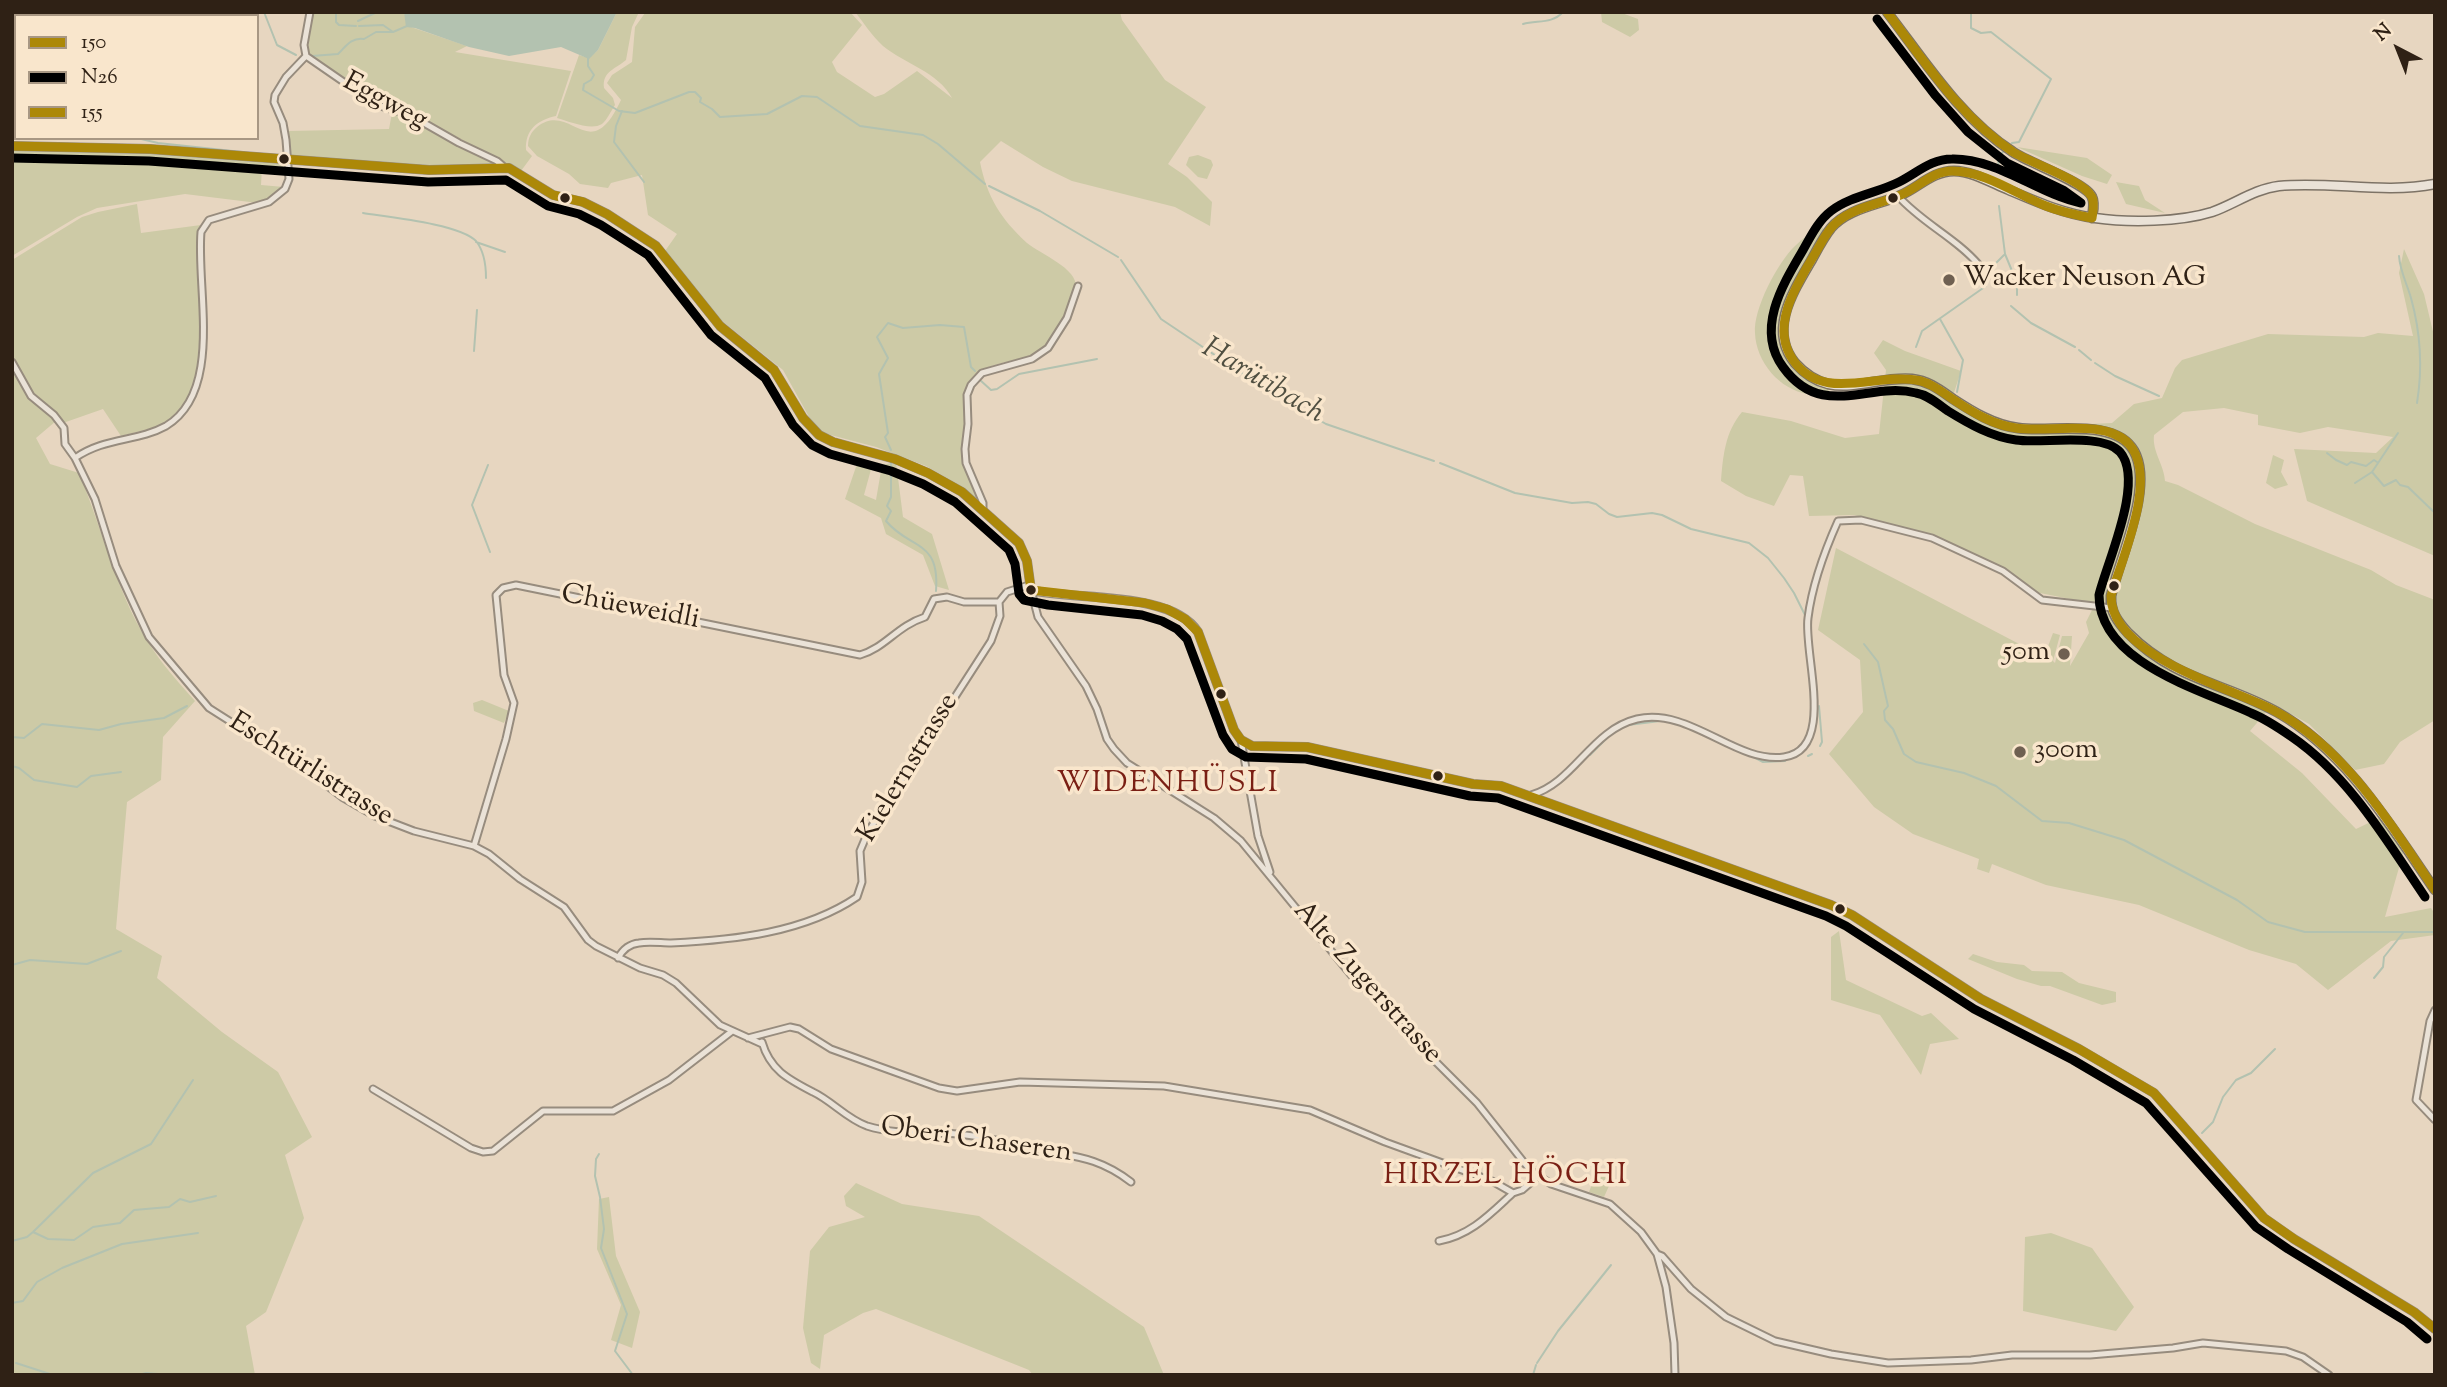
<!DOCTYPE html>
<meta charset="utf-8">
<style>
body{margin:0}
#map{position:relative;width:2447px;height:1387px;overflow:hidden;background:#e7d6c0;font-family:"Sorts Mill Goudy",serif}
canvas{display:block}
.frame{position:absolute;inset:0;border:14px solid #2f2115;pointer-events:none}
.legend{position:absolute;left:14px;top:14px;width:245px;height:126px;box-sizing:border-box;background:#f9e6cc;border:2px solid #a89783;margin:0;padding:9px 12px;list-style:none;font-size:21px;color:#2f2115}
.legend li{display:flex;align-items:center;gap:14px;height:35px}
.legend b{width:35px;border:2px solid #a89783}
.north{position:absolute;left:2363px;top:14px;width:70px;height:70px;-webkit-text-stroke:5px #f9e6cc;paint-order:stroke;rotate:318deg;font-size:19px;font-weight:700;line-height:28px;text-align:center;color:#2f2115}
.north::after{content:'';display:block;margin:auto;width:24px;height:32px;background:#2f2115;clip-path:polygon(50% 0,100% 100%,50% 72%,0 100%)}
</style>
<div id="map">
<canvas width="2447" height="1387"></canvas>
<div class="frame"></div>
<ul class="legend">
<li><b style="height:9px;background:#ac8808"></b>150</li>
<li><b style="height:9px;background:#000"></b>N26</li>
<li><b style="height:9px;background:#ac8808"></b>155</li>
</ul>
<div class="north">N</div>
</div>
<script>
const context = document.querySelector('canvas').getContext('2d');
context.lineJoin = 'round';
function fillPath(path, color) { context.fillStyle = color; context.fill(path, 'evenodd'); }
function stroke(path, color, width, dash) { context.strokeStyle = color; context.lineWidth = width; context.lineCap = dash ? 'butt' : 'round'; context.setLineDash(dash || []); context.stroke(path); }
function write(font, color, halo, rows, align = 'center') {
  context.font = font + ' "Sorts Mill Goudy",serif'; context.lineWidth = 7; context.setLineDash([]); context.textBaseline = 'middle'; context.strokeStyle = halo; context.fillStyle = color; for (const [text, x, y, turn = 0] of rows) {
    context.save(); context.translate(x, y); context.rotate((+turn || 0) * Math.PI / 180); context.textAlign = isNaN(turn) ? turn : align; if (halo) context.strokeText(text, 0, 0); context.fillText(text, 0, 0); context.restore();
  }
}
fillPath(new Path2D(`
 M312,12H404L408,26L467,46L455,52L571,71L556,116C537,120 525,130 526,150L532,156L521,171L412,113L378,103L312,59C301,46 309,27 312,12Z
 M617,12H639L632,27L626,60C616,69 602,71 604,88L613,98L615,105C611,111 607,120 602,124C591,131 568,121 557,118L579,55L589,58L598,50Z
 M850,12L862,25L832,62L837,72L875,97L884,94L917,71L952,98C938,72 905,64 883,46C872,36 864,23 855,12H1120L1122,20L1165,80L1206,107L1168,164L1187,177L1212,202L1210,226L1175,207L1072,181L1043,167L1001,141L980,162C987,197 1001,219 1027,243C1040,254 1078,268 1076,288C1075,300 1067,312 1062,322C1057,331 1052,343 1044,349C1019,367 976,356 964,392C961,402 966,413 965,423C962,453 964,473 978,500L959,485L926,466L876,447L823,433L813,424L783,370L716,316L665,251L677,234L648,215L642,175L611,183L608,188L580,184L569,174L537,156L528,146C528,138 531,132 537,127C562,107 579,139 598,130C609,125 616,110 621,100L607,83L612,75L632,62L635,27L645,13Z
 M1601,12H1619L1638,19L1639,30L1630,37L1602,22Z
 M392,113L410,118L445,138L494,162L495,165L434,168L291,157L287,131L389,129Z
 M2017,147L2087,158L2112,175L2107,184L2082,176Z
 M12,149L135,151L282,162L286,170L279,166L277,169L262,167L261,185L284,187L271,199L258,203L185,194L97,208L77,217L12,256Z
 M1198,155L1211,160L1213,165L1207,179L1198,177L1186,165L1189,157Z
 M2116,182L2139,186L2145,200L2165,213L2126,204Z
 M137,204L141,233L201,225L199,233L202,308L196,383L186,402L164,425L121,436L103,409L63,423L35,396L12,359V260L82,217L98,212Z
 M1821,226L1824,229L1822,235C1809,259 1778,300 1780,328C1781,336 1787,346 1790,353C1799,373 1808,381 1828,387L1829,391C1823,396 1816,395 1808,394C1780,390 1756,362 1755,333C1753,309 1778,262 1795,246C1803,238 1812,232 1821,226Z
 M2404,249L2424,294L2435,340V556L2307,501L2294,449L2376,453L2393,437L2328,427L2300,433L2258,425V415L2224,408L2183,412L2154,435C2152,452 2164,464 2165,481L2178,485L2255,524L2371,570L2396,585L2435,600V720L2400,742L2384,764L2355,770L2309,724L2273,704L2250,731L2302,773L2356,829L2381,817L2404,850L2385,917L2431,908L2435,914V935L2391,941L2328,990L2296,964L2249,950L2139,905L2046,885L1992,864L1989,873L1977,869L1979,859L1913,834L1874,807L1829,754L1863,712L1860,660L1818,630L1836,548L2044,657L2053,633L2060,635L2053,661L2055,663L2062,636H2072L2070,666L2089,633L2086,622L2095,604L2035,592L2004,569L1932,535L1854,515L1809,516L1803,476L1790,475L1774,506L1746,496L1721,481C1723,456 1725,432 1742,412L1791,421L1845,438L1879,434L1886,370L1874,353L1883,340L1905,351L1961,371L1951,402L2004,428L2112,423L2134,404L2162,398L2175,368L2182,360L2268,334L2364,337L2378,333L2413,336L2399,273Z
 M12,366L30,397L56,421L36,438L50,464L79,473C103,530 118,600 154,651C166,669 181,685 195,701L163,737L161,780L127,802L116,929L162,956L157,978L222,1032L278,1072L312,1137L285,1155L304,1218L266,1312L246,1326L255,1375H12Z
 M2273,455L2284,460L2281,472L2288,485L2275,489L2266,483Z
 M859,458L873,462L864,495L876,500L882,465L896,462L903,517L932,534L949,590L935,586L923,555L886,534L881,518L845,499Z
 M482,700L509,711L504,723L474,711L473,703Z
 M1839,931L1846,980L1922,1016L1931,1013L1959,1039L1930,1044L1921,1075L1880,1015L1831,1000V937Z
 M1973,954L1997,962L2024,965L2032,971L2062,972L2079,983L2116,992V1002L2102,1005L2050,986H2041L2017,979L1968,959Z
 M1597,1171L1613,1177L1604,1197L1589,1192Z
 M856,1183L902,1204L979,1216L1144,1327L1164,1375H1033L1029,1370L876,1309L863,1313L824,1335L820,1369L811,1363L803,1328L810,1251L829,1227L865,1217L846,1206L844,1196Z
 M609,1197L616,1256L640,1312L632,1348L611,1340L621,1305L597,1249L599,1199Z
 M2051,1233L2092,1248L2134,1307L2116,1331L2023,1311L2025,1237Z`), '#cdcaa6');
fillPath(new Path2D(`
 M404,12H617L598,50L589,59L561,47L509,56L469,47L415,28L406,27Z`), '#b3c2b0');
stroke(new Path2D(`
 M264,12L277,45L296,55
 M336,12V22L339,25L356,26
 M1971,12V28L1981,33L1991,32L2051,79L2019,142L2012,143
 M102,16V12
 M358,21L377,12
 M1523,24C1538,20 1552,24 1563,12
 M359,26L383,25L393,32L407,26
 M312,56L338,54C346,46 352,37 364,39L376,32H393
 M588,57V66L594,75L591,80L584,84L583,90L619,111L635,113L689,92H695L701,98L700,102L712,109L720,117L767,114L802,96L817,97L860,126L923,135L938,144L985,184
 M622,111L616,126L614,142L644,182
 M137,138L158,143L242,152
 M1999,173L1998,157L2003,152
 M989,186L1040,211L1118,257
 M1999,206L2005,254L2017,283V295
 M363,213C388,217 460,224 476,241C484,251 486,266 486,278
 M476,242L505,252
 M2399,256C2400,271 2407,284 2411,298C2421,334 2423,366 2417,403
 M1121,260L1161,319L1264,388L1326,424L1434,461
 M1993,266L2004,255
 M2011,306L2031,323L2075,347
 M1940,319L1963,360L1957,392
 M1916,347L1922,331L1986,286
 M2079,350L2091,360
 M474,351L477,310
 M2095,363L2115,376L2159,396
 M980,380L991,390L997,389L1019,374L1097,359
 M891,450L885,437L888,433L879,374L888,358L877,337L888,323L903,328L940,325L964,327L971,367L975,371
 M2327,453L2336,460L2347,465L2351,462L2366,466L2374,460L2377,462
 M891,462V497L887,506L891,511L886,521C910,550 940,539 936,591
 M1440,463L1515,493L1572,503L1588,502L1596,504L1609,514L1617,517L1652,513L1662,515L1691,529L1749,543L1768,558L1784,578L1794,593L1805,615
 M488,465L472,505L490,552
 M2372,472L2384,486L2396,480L2400,485L2408,487L2435,513
 M2355,483L2372,472L2398,433
 M1864,644L1878,662L1888,706L1884,711L1885,720L1893,729L1904,754L1916,762L1964,773L1996,786L2042,821L2069,823L2124,840L2237,900L2268,922L2305,932H2435
 M1819,706L1822,742L1820,746
 M1628,725L1660,721
 M1683,726L1700,733
 M12,737L24,738L42,724L99,730L121,724L164,718L187,706
 M1590,755L1611,734
 M1750,755L1763,762L1785,761
 M1808,756L1812,754
 M12,766L19,768L34,780L77,787L91,776L121,772
 M12,965L30,960L87,964L121,951
 M2374,978L2383,967L2384,957L2403,933
 M2202,1133L2213,1122L2223,1097L2236,1080L2251,1073L2275,1049
 M599,1154L596,1159L595,1176L600,1197L604,1229L601,1248L627,1314L615,1351L633,1375
 M33,1232L48,1239L74,1240L93,1227L120,1223L134,1210L169,1207L180,1199L190,1202L216,1196
 M12,1241L27,1237L33,1232L93,1173L151,1144L193,1080
 M12,1303L23,1301L37,1282L62,1268L122,1244L198,1233
 M16,1363L53,1375
 M1537,1363L1558,1331L1611,1265
 M139,1375L146,1373L170,1375
 M1533,1375L1536,1365`), '#b3c2b0', 2);
const minor = new Path2D(`
 M310,12L304,45L306,56L377,105L410,115L459,143L497,161L504,167
 M1898,196C1922,223 1956,238 1979,265
 M12,362L31,396L54,415L64,428L65,444L75,458L95,499L116,566L149,637L209,708L305,769L342,797L375,816L414,831L474,846L489,854L520,879L564,907L588,940L596,946L640,968L663,975L676,983L720,1025L762,1044
 M75,458C105,437 137,442 166,426C224,391 196,289 201,232L209,220L269,202L285,189L289,179L286,140L283,123L274,102L275,95L286,77L306,56
 M983,510V503L966,463L965,449L968,424L967,395L971,385L982,373L1032,359L1048,348L1067,318L1078,286
 M1031,590L1038,617L1086,686L1097,709L1107,739L1114,749L1127,763L1214,818L1241,841L1356,981L1403,1019L1432,1058L1477,1103L1530,1170L1551,1184L1610,1204L1641,1232L1657,1254L1666,1287L1674,1343L1675,1375
 M1241,740L1258,836L1270,872
 M1531,795C1574,783 1591,730 1637,719C1690,707 1736,764 1784,757C1837,750 1803,652 1808,618C1812,586 1825,550 1838,521L1861,520L1932,538L2003,571L2042,600L2112,608
 M474,846L506,739L514,703L504,675L496,595L503,588L516,585L860,655C885,648 897,626 925,617L934,599L947,597L964,602H999
 M618,958C623,949 629,944 639,943C649,941 661,943 671,943C734,940 804,933 857,897L862,882L860,851L868,832L991,641L1000,616L999,602L1007,592L1029,585
 M2435,1010L2430,1021L2416,1100L2435,1120
 M748,1038L790,1027L799,1029L831,1049L939,1088L957,1091L1020,1082L1164,1086L1310,1110L1385,1142L1492,1181L1513,1193
 M762,1042C770,1070 788,1079 813,1092C832,1101 847,1119 867,1126C892,1134 916,1132 941,1133C972,1134 1001,1141 1031,1148C1071,1157 1096,1155 1131,1182
 M373,1089L471,1148L483,1152L493,1151L543,1111H613L669,1080L731,1032
 M1439,1241C1471,1235 1490,1214 1513,1193L1522,1190L1537,1177
 M1657,1254L1662,1256L1691,1289L1726,1317L1775,1341L1831,1354L1888,1363L1971,1360L2012,1355H2090L2173,1348L2203,1343L2286,1351L2303,1357L2329,1375`);
const tertiary = new Path2D(`
 M12,146L150,149L429,170L509,168L553,195L583,202L607,214L656,246L720,326L774,370L803,418L819,435L833,442L895,459L928,473L962,492L1019,543L1027,561L1031,590C1074,601 1171,590 1198,632L1234,730L1241,740L1252,746L1307,747L1473,784L1501,786L1831,905L1852,915L1981,999L2079,1049L2154,1093L2264,1218L2294,1239L2414,1312L2435,1329`);
const secondary = new Path2D(`
 M1887,12C1924,60 1961,119 2013,152C2029,163 2087,183 2092,197C2095,203 2093,211 2092,218
 M2435,184C2383,194 2331,181 2279,186C2254,189 2235,204 2212,212C2180,222 2129,223 2095,218C2064,214 2037,202 2009,190C1992,183 1972,171 1954,171C1933,171 1919,187 1901,195C1879,205 1848,208 1831,228C1823,238 1817,250 1811,261C1793,292 1768,330 1795,363C1804,373 1816,381 1828,384C1856,390 1884,376 1912,379C1929,381 1940,390 1953,399C1973,412 1994,425 2018,428C2050,433 2115,417 2134,451C2154,487 2120,557 2111,596C2110,612 2118,622 2128,633C2176,681 2223,682 2277,712C2346,751 2391,826 2435,890`);
stroke(minor, '#978c7e', 9);
stroke(tertiary, '#978c7e', 10);
stroke(secondary, '#7d7366', 11);
stroke(minor, '#eae2d7', 5);
stroke(tertiary, '#eae2d7', 7);
stroke(secondary, '#eae2d7', 8);
stroke(new Path2D(`
 M12,146L150,149L429,170L509,168L553,195L583,202L607,214L656,246L720,326L774,370L803,418L819,435L833,442L895,459L928,473L962,492L1019,543L1027,561L1031,590
 M1031,590L1145,603L1167,609L1185,619L1198,632L1234,730L1241,740L1252,746L1307,747L1473,784L1501,786L1831,905L1852,915L1981,999L2079,1049L2154,1093L2264,1218L2294,1239L2414,1312L2435,1329`), '#ac8808', 9);
stroke(new Path2D(`
 M1877,19L1935,95L1968,132L2007,163L2063,190L2081,203C2038,194 1997,158 1952,159C1931,159 1917,173 1899,182C1877,193 1851,196 1831,211C1818,221 1811,236 1803,250C1783,284 1755,329 1783,367C1822,421 1869,381 1916,393C1928,395 1938,404 1948,411C1969,424 1992,437 2016,440C2042,444 2102,432 2120,452C2145,481 2107,562 2099,595C2099,663 2202,690 2251,713C2266,719 2279,728 2292,737C2349,776 2387,841 2425,897
 M12,158L149,161L428,182L506,180L548,206L579,214L601,225L648,255L711,335L765,378L793,425L812,445L830,454L891,471L923,484L955,502L1009,550L1015,564L1019,594L1024,600L1048,605L1142,615L1162,621L1177,629L1187,639L1223,735L1232,749L1246,757L1306,759L1470,796L1498,798L1826,916L1846,926L1974,1009L2073,1060L2146,1103L2256,1227L2288,1249L2407,1322L2427,1339`), '#000', 9);
stroke(new Path2D(`
 M1887,12C1925,62 1960,117 2013,152C2031,163 2083,180 2092,197C2095,203 2093,211 2092,218
 M2092,218C2076,215 2061,212 2046,206C2016,194 1985,171 1952,171C1934,171 1921,185 1905,193C1883,204 1856,206 1837,222C1827,230 1822,242 1816,252C1798,283 1769,325 1793,360C1823,403 1874,373 1916,380C1930,382 1942,392 1954,400C1972,412 1993,425 2016,428C2047,433 2105,418 2129,444C2159,477 2122,558 2111,596C2111,656 2229,687 2273,710C2345,747 2391,825 2435,890`), '#ac8808', 9);
for (const [x, y, r, color] of [
 [284,159,6,"#2f2115"],
 [565,198,6,"#2f2115"],
 [1893,198,6,"#2f2115"],
 [1949,280,7,"#6f6051"],
 [2114,586,6,"#2f2115"],
 [1031,590,6,"#2f2115"],
 [2064,654,7,"#6f6051"],
 [1221,694,6,"#2f2115"],
 [2020,752,7,"#6f6051"],
 [1438,776,6,"#2f2115"],
 [1840,909,6,"#2f2115"]
]) { const dot = new Path2D(); dot.arc(x, y, r, 0, 2 * Math.PI); context.fillStyle = color; context.fill(dot); stroke(dot, '#f9e6cc', 2.5); }
write('28px', '#2f2115', '#f9e6cc', [
 ["Eggweg",384,103,28],
 ["Chüeweidli",630,609,11],
 ["Kielernstrasse",910,769,-59],
 ["Eschtürlistrasse",310,771,32],
 ["Alte Zugerstrasse",1366,984,48],
 ["Oberi Chaseren",976,1142,8]
]);
write('28px', '#2f2115', '#f9e6cc', [
 ["Wacker Neuson AG",1963,280],
 ["50m",2050,654,"right"],
 ["300m",2034,752]
], 'left');
write('italic 30px', '#504f41', '#f9e6cc', [
 ["Harütibach",1262,383,31]
]);
context.letterSpacing = '2px';
write('30px', '#7a1f14', '#f9e6cc', [
 ["WIDENHÜSLI",1168,786],
 ["HIRZEL HÖCHI",1506,1178]
]);
context.letterSpacing = '0px';
</script>
